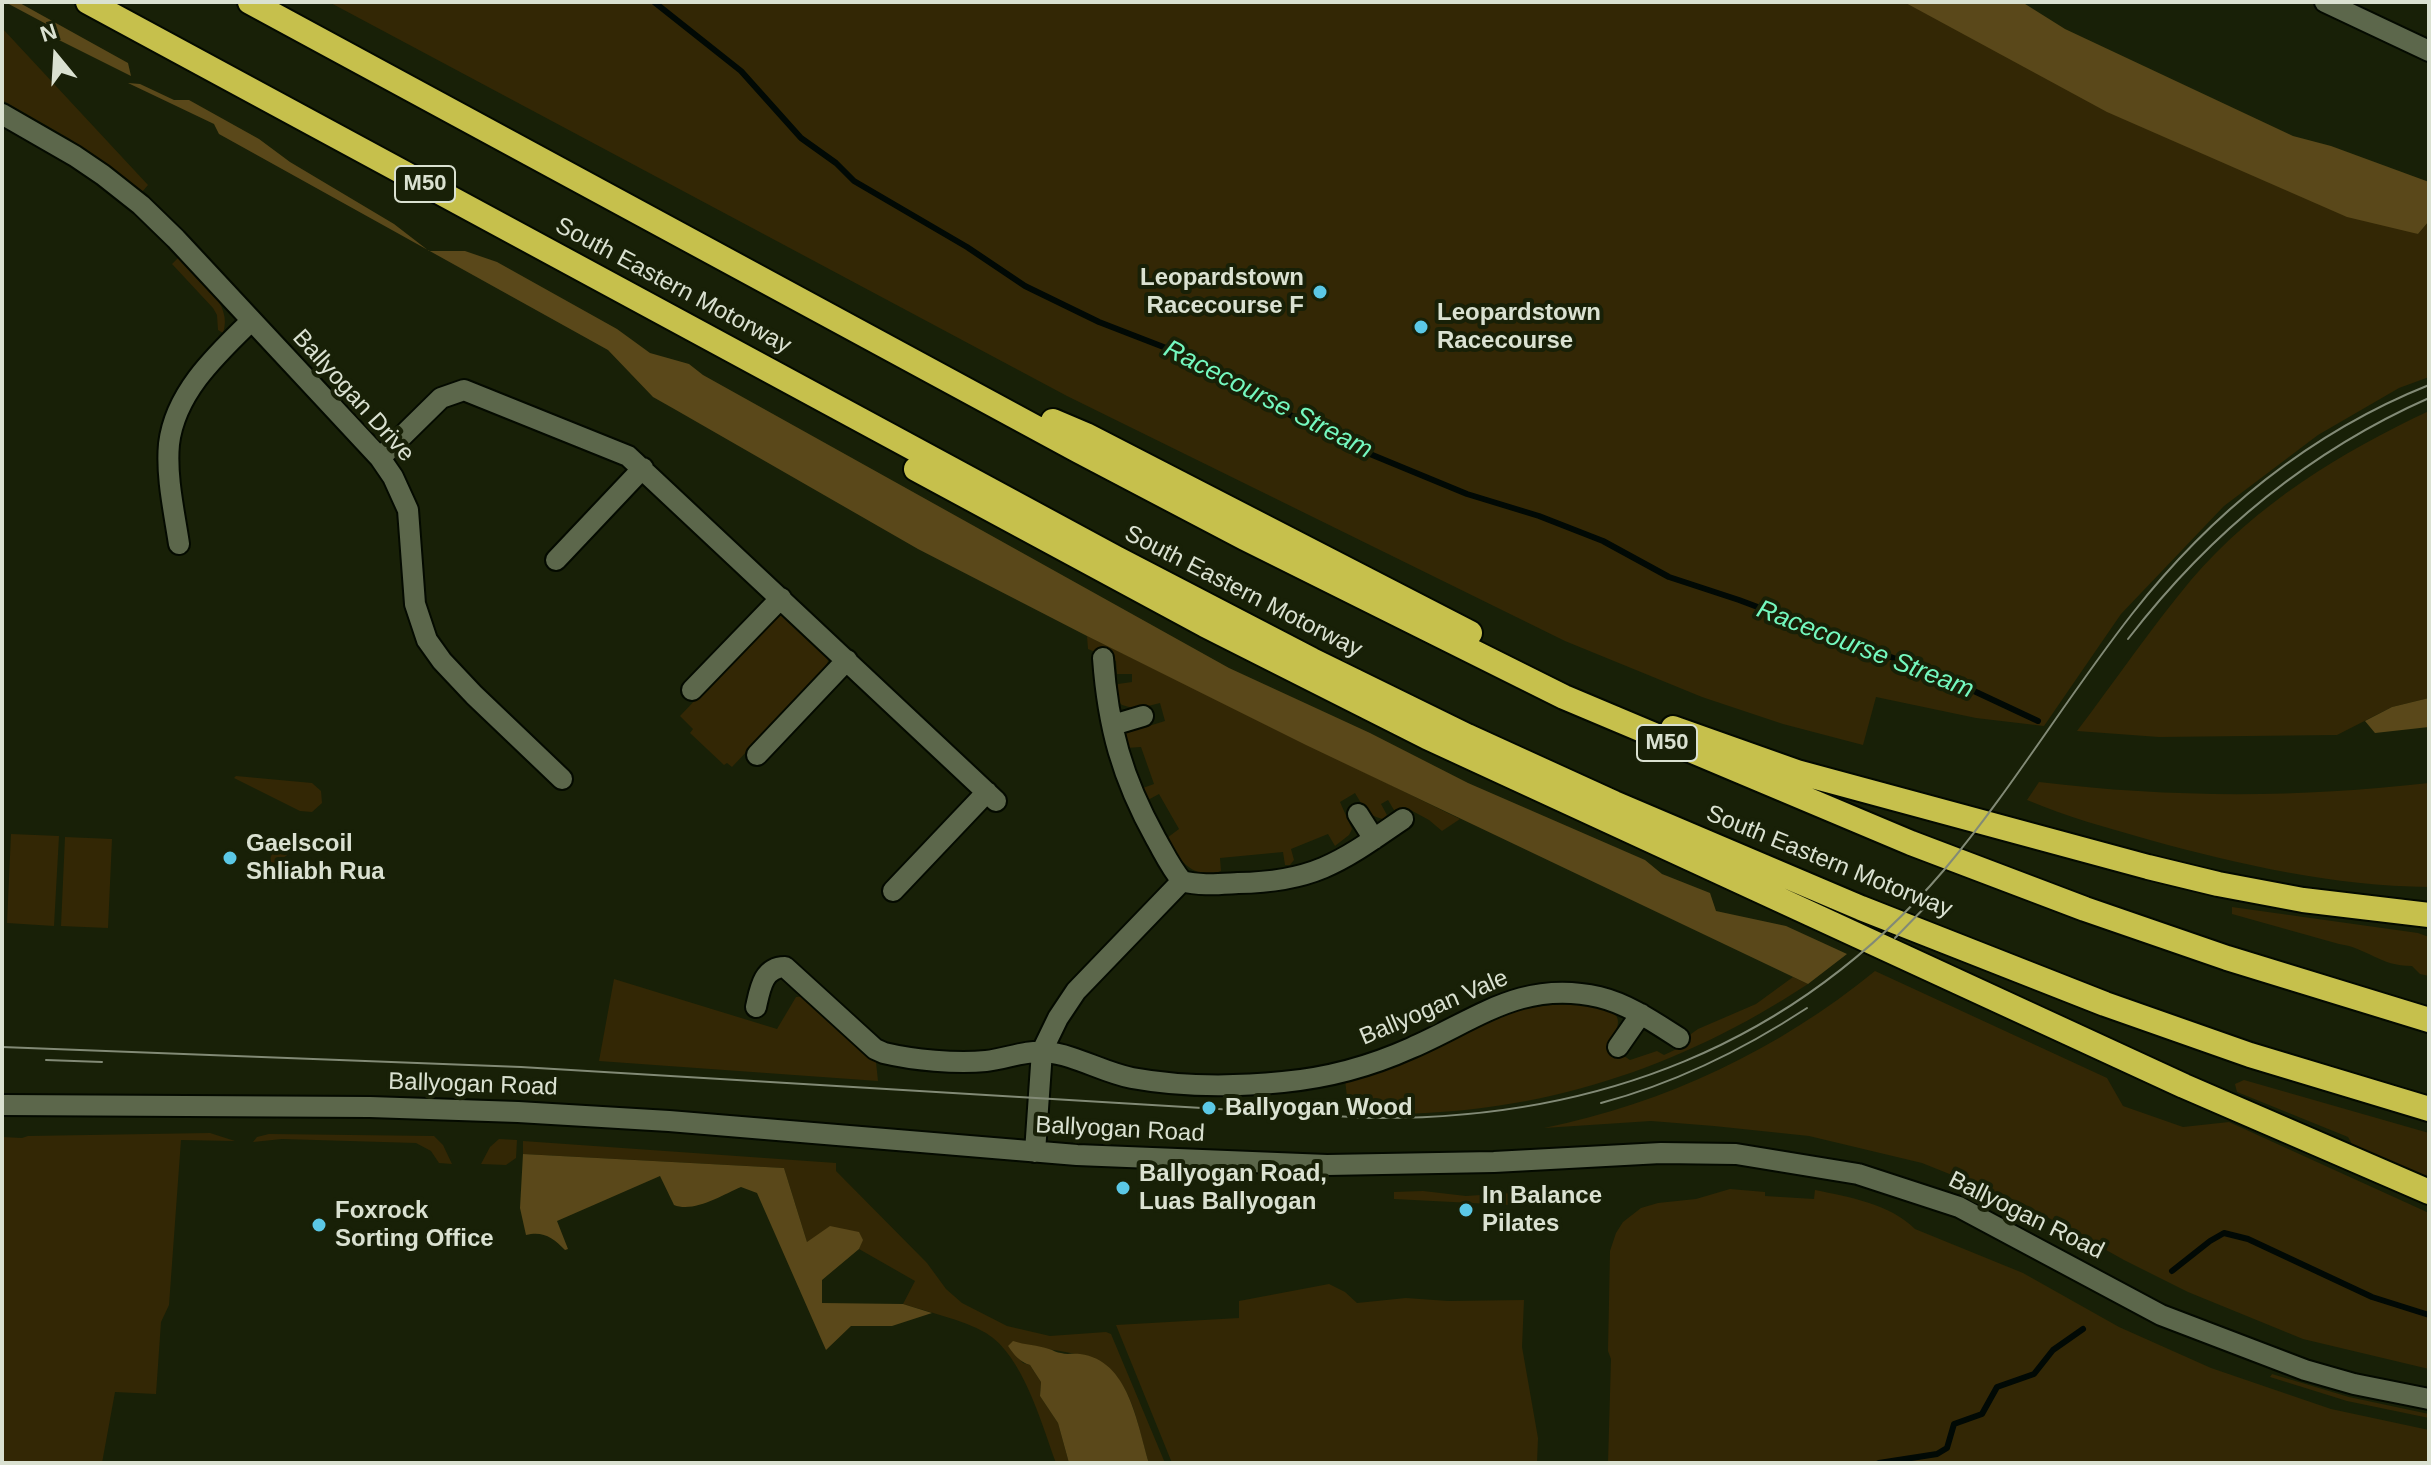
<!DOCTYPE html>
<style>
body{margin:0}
#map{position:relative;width:2431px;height:1465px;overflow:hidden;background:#182007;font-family:Helvetica,sans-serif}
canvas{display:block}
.frame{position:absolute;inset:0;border:4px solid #dae1d1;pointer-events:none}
.north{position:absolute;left:16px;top:16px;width:80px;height:80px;-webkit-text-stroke:6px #182007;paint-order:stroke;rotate:342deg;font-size:22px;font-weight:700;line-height:32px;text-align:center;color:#dae1d1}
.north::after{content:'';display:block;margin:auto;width:28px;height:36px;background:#dae1d1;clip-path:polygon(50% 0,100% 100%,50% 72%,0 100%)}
</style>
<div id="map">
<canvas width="2431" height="1465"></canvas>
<div class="frame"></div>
<div class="north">N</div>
</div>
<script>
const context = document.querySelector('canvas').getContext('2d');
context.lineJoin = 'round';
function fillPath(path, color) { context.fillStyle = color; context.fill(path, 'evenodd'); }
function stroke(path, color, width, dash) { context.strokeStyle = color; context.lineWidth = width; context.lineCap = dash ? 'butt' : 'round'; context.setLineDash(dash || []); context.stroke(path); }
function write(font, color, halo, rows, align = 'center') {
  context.font = font + ' Helvetica,sans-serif'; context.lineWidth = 8; context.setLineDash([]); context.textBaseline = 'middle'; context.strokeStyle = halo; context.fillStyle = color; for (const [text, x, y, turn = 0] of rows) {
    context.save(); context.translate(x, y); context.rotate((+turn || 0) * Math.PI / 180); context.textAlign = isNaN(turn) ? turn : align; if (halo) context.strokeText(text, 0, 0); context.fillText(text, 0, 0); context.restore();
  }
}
fillPath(new Path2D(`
 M329,2H1931L2418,234L2429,221V377L2399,388L2318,435L2224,506L2121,614L2044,726L1976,718L1876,697L1863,745L1783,724L1702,697L1565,641L1067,396Z
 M2,28L148,185L142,192L70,139L2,100Z
 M178,258C197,278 234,303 223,333L218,330L217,315L213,308L172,264Z
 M2429,411V698L2392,707L2337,735L2159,737L2077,731C2115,681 2151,628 2191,580C2255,505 2341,452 2429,411Z
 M780,616H788L827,655L828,661L825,669L732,767L727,763L724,765L690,733L693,729L680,716L772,619Z
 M1087,636L1460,819L1442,831L1429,820L1405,807L1394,810L1388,800L1381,804L1387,815L1383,819C1367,816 1363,806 1355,793L1340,802L1352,829L1349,835L1335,846L1328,834L1291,849L1294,860L1290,865H1285L1283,852L1220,858L1221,871C1194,881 1178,860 1167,838L1179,829L1159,794L1146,801L1140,789L1154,784L1141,747L1126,748V733L1165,721L1160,703L1136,709L1122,705C1115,699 1114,692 1118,684L1132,682V674H1117L1116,661L1088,649Z
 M236,776L312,783L321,791L322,803L312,812L300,811L234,778Z
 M2039,782C2170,798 2298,798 2429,783V887C2334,886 2241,865 2150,840C2108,828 2067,817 2027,800Z
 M11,834L59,836L54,926L7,923Z
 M65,837L112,839L108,928L61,926Z
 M277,837L302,838L306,841L267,870Z
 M2232,907L2418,933L2429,937V976L2420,974L2412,966C2379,966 2368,948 2339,944L2232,914Z
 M1875,971L2107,1078L2123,1106L2183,1127L2229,1122L2429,1213V1369L2303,1339L2188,1292L2124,1260L2022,1203L1922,1163L1809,1136L1714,1126L1651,1121L1544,1128C1666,1103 1778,1050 1875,971Z
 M1793,977L1808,984C1668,1076 1518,1121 1349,1113L1345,1080C1418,1048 1515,991 1597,1007C1627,1013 1619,1025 1609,1046L1630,1060L1657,1051L1664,1055L1681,1047L1691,1034L1698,1029L1756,1004Z
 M614,979L777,1029L796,997L806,996L876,1062L878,1081L599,1061Z
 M2244,1080L2429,1133V1179L2352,1144L2348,1137L2237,1092L2235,1084Z
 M210,1133L235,1141L181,1140L169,1305L161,1322L156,1394L115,1392L102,1463H2V1137L22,1138L28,1136Z
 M269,1134L434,1136L443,1145L452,1164L439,1163L431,1151L416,1143L282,1139L253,1142L257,1137Z
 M499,1139L517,1140L516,1158L506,1165L481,1164L490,1147Z
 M523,1141L836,1163V1171L927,1263L946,1289L962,1303L1007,1326L1050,1336L1106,1332L1111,1334L1165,1463H1149C1140,1436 1136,1403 1119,1380C1098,1350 1041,1348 1008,1346L1023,1363L1030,1365L1041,1382L1040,1396L1058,1423L1069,1463H1056C1042,1425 1023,1355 986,1333C961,1319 931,1313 903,1304L915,1281L859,1249L862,1240L807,1242L784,1168L523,1154Z
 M1730,1189L1765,1192V1196L1814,1199L1815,1190C1849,1197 1890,1204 1915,1229L2023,1273L2119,1327L2211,1368L2331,1409L2429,1430V1463H1608L1611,1359L1608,1351L1610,1251L1616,1233L1623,1222L1641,1208L1658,1203L1696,1199Z
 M1423,1191L1466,1196L1511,1193V1205L1394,1199V1192Z
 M1329,1284L1345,1292L1357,1303L1406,1298L1448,1301L1524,1300L1522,1347L1538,1438L1537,1463H1172L1116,1325L1239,1318V1301Z
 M2272,1374L2349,1397L2429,1414V1418L2347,1401L2270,1377Z`), '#332705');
fillPath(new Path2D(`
 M5,2H18L128,63L131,76L47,34L50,26Z
 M1904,2H2022L2065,29L2293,136L2331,146L2429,182V221L2418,234L2347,217L2107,112Z
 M128,83L140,84L174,100H189L259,139L290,162L394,224L429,251H465L497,262L617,329L650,353L689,364L703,375L1229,668L1370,733L1468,783L1645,860L1662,874L1710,893L1716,911L1786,926L1847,954L1808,984L1306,745L1087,636L918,549L676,410L653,397L608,350L219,134L214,124Z
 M2429,698V727L2375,733L2365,721L2392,707Z
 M523,1154L784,1168L807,1242L830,1226L859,1232L863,1240L859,1249L822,1280V1303L903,1304L932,1313L892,1326H851L826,1350L757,1193L741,1187C722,1195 694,1213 674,1205L660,1176L557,1221L568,1249L565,1250C553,1238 544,1231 526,1235L520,1208Z
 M1013,1341C1025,1345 1038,1345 1049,1349C1053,1350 1057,1353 1061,1353C1067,1355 1073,1353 1080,1354C1129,1360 1137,1424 1149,1463H1069L1058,1423L1040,1396L1041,1382L1030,1365C1020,1362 1014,1355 1008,1346Z`), '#5a481a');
stroke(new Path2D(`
 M654,2L741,71L801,138L836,163L854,181L967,247L1025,286L1099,322L1179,353L1253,396L1353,447L1467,494L1539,516L1603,541L1669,577L1739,600L1944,677L2038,721
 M2172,1271L2210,1241L2224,1233L2248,1239L2372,1297L2429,1315
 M1879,1463L1937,1454L1947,1448L1954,1424L1982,1414L1997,1387L2034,1374L2053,1350L2083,1329`), '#010905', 6);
const minor = new Path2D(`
 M2325,2L2429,51
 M2,114L75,156L103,175L141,205L176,239L380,458L393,477L408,510L415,604L427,640L442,661L474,695L562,779
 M380,458L441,398L464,390L628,456L996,801
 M179,544C174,511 166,476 169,444C175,393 216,355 251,321
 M556,560L643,468
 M1103,658C1108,727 1122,778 1156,839C1164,853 1171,868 1182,881C1200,886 1219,884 1238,883C1315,882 1342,861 1403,819
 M692,690L781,598
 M1113,725L1143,716
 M757,755L847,660
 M1358,814L1374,839
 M893,891L987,792
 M756,1007C760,989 763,967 785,967L875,1049L884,1053C913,1060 956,1064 986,1061C1006,1059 1025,1050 1046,1052C1076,1055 1102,1072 1132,1078C1181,1087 1233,1087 1283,1082C1326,1078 1371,1066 1411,1048C1476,1020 1522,979 1599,997C1628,1004 1654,1022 1679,1038
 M1618,1047L1641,1014
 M2,1105L370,1107L518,1112L669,1121L1077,1155L1327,1165L1494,1162L1661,1153L1736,1154L1858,1174L1959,1207L2161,1315L2305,1370L2354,1384L2429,1399
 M1035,1152L1042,1051L1058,1018L1076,991L1182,881`);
const highway = new Path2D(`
 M88,2L1116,558L1312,660L1467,736L1614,803L1861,908L2105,1004L2250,1055L2429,1109
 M250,2L1079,451L1245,538L1564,697L1911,843L2085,909L2227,958L2429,1020
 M1053,421L1086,435L1470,633
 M916,469L1205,625L1427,737L2184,1086L2429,1192
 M1673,728L1797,772L2148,867L2218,884L2303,900L2429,915`);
stroke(minor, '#040a00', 24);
stroke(highway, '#040a00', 28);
stroke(minor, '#5c674b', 20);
stroke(highway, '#c6c04c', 24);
stroke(new Path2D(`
 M2128,639C2209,534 2307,452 2429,398
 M1895,938L1934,898
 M2,1047L521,1067L1368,1118C1595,1121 1794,1046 1944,870C2012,789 2067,697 2132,614C2210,514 2311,432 2429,385
 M46,1060L102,1062
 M1601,1103C1676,1083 1743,1050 1807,1008`), '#828a76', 2);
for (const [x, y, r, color] of [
 [1320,292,8,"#5bc8e6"],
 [1421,327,8,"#5bc8e6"],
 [230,858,8,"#5bc8e6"],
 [1209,1108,8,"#5bc8e6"],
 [1123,1188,8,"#5bc8e6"],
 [1466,1210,8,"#5bc8e6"],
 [319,1225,8,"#5bc8e6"]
]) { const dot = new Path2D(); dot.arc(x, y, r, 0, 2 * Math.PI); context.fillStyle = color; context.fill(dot); stroke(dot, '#182007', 3); }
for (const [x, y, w] of [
 [425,184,60],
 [1667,743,60]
]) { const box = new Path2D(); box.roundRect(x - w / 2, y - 18, w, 36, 6); context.fillStyle = '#182007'; context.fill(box); stroke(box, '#dae1d1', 2); }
write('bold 22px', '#dae1d1', null, [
 ["M50",425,184],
 ["M50",1667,743]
]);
write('bold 24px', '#dae1d1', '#182007', [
 ["Leopardstown",1304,278,"right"],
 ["Racecourse F",1304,306,"right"],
 ["Leopardstown",1437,313],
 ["Racecourse",1437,341],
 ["Gaelscoil",246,844],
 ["Shliabh Rua",246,872],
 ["Ballyogan Wood",1225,1108],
 ["Ballyogan Road,",1139,1174],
 ["Luas Ballyogan",1139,1202],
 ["In Balance",1482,1196],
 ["Pilates",1482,1224],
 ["Foxrock",335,1211],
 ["Sorting Office",335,1239]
], 'left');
write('24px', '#dae1d1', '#182007', [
 ["South Eastern Motorway",673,286,28],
 ["Ballyogan Drive",353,396,48],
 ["South Eastern Motorway",1243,592,27],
 ["South Eastern Motorway",1829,862,22],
 ["Ballyogan Vale",1434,1008,-23],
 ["Ballyogan Road",473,1085,2],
 ["Ballyogan Road",1120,1130,3],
 ["Ballyogan Road",2026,1216,26]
]);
write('italic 26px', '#74f8bf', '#182007', [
 ["Racecourse Stream",1268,400,27],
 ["Racecourse Stream",1865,650,21]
]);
</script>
